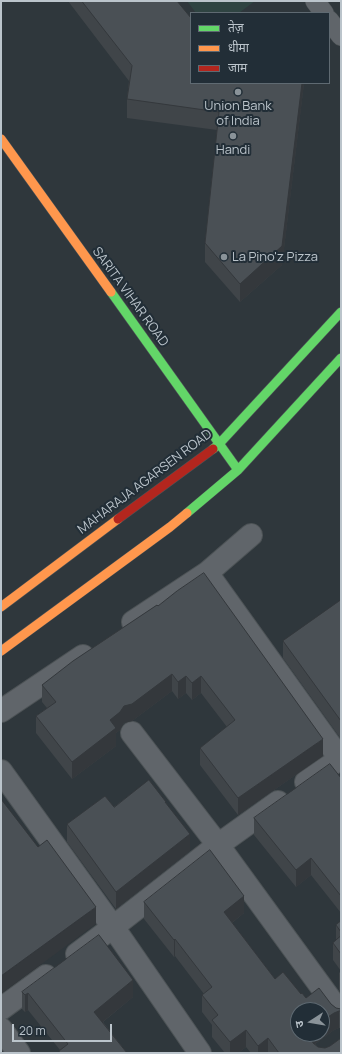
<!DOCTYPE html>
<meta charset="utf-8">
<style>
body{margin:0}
#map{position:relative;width:342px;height:1054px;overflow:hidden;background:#2f373c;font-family:Manrope,"Noto Sans Devanagari",sans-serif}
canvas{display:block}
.frame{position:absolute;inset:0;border:2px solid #bbc4cb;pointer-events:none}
.legend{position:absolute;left:190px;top:12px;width:140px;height:72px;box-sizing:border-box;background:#222e37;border:1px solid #5f6a72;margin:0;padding:5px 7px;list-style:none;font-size:12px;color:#bbc4cb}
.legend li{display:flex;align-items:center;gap:8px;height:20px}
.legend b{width:20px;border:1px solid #5f6a72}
.north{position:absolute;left:290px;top:1002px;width:40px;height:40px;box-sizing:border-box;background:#222e37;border:1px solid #5f6a72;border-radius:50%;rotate:258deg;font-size:11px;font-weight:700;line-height:16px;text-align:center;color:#bbc4cb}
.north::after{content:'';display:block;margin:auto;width:14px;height:18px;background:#8a9399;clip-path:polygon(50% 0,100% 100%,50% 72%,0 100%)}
.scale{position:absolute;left:12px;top:1024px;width:100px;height:18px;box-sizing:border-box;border:2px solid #bbc4cb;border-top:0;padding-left:5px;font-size:12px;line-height:14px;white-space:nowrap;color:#bbc4cb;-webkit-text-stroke:3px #222e37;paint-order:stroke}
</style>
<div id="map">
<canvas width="342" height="1054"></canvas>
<div class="frame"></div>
<ul class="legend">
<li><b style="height:5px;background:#63d668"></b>तेज़</li>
<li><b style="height:5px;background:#ff974d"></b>धीमा</li>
<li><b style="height:5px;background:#b3261e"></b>जाम</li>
</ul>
<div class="north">उ</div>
<div class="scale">20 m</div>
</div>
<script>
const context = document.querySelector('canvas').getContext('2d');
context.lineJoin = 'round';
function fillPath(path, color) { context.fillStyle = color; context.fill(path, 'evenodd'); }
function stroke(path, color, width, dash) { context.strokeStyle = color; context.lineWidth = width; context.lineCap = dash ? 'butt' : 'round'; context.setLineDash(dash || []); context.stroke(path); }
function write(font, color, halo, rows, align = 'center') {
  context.font = font + ' Manrope,sans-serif'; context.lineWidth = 4; context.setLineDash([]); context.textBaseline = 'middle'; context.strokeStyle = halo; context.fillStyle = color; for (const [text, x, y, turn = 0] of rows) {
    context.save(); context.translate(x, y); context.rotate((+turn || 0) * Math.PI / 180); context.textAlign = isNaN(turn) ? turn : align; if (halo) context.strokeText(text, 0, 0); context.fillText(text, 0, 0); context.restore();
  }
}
fillPath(new Path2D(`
 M187,1H255L239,13H196Z`), '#2f4442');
const lane = new Path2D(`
 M315,1L324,13
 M329,20L341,36`);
const street = new Path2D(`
 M207,573L341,760
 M133,622L207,573L251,535
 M1,711L83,656
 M132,733L218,845L341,1014
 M1,771L113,927L200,1053
 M306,782L341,758
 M77,954L113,927L218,845L278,802
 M1,1009L46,976
 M1,1029L19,1053`);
const fast = new Path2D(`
 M111,292L238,470
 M213,449L219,444L341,312
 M187,513L238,470L341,358`);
const slow = new Path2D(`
 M1,139L111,292
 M1,607L118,519
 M1,651L170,527L187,513`);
const jam = new Path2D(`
 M118,519L213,449`);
stroke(lane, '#4d5356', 20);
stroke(street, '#4d5356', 24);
stroke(fast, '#4d5356', 10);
stroke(slow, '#4d5356', 10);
stroke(jam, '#4d5356', 10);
stroke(lane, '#60656a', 19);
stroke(street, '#60656a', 22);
stroke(fast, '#63d668', 9);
stroke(slow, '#ff974d', 9);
stroke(jam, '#b3261e', 9);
fillPath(new Path2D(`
 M68,1H177L191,83H304L282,265L240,302L205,262V243L217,130L127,118V99L129,81Z
 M341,600V739L283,658V641Z
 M157,605L323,756L238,815L200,765V748L227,727L201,693L192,700L186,693L178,699L172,691L132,721L124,723L120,730L116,733V746L72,779L36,733V716L47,708L42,702V685Z
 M341,778V913L311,875L296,887L254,835V818Z
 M166,803L190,851L116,909L67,842V824L114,807Z
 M144,902L244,913L232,923L275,979L301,994L306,998L331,1004L336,1008L341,1009V1028H339L334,1030L315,1044L318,1047L341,1053H251L246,1047L238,1053H225L212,1037V1025L202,1012V995L204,994L175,956L174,957L144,919Z
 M341,921V971L333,960V943L336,941V925Z
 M341,971V993L339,990V973Z
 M22,992L133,997L103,1022L127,1053H59V1051L60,1050L28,1010L25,1012L22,1009Z`), '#404549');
fillPath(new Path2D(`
 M302,83H304L282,265L240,302V284Z
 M172,674V691L132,721L124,723L120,730L116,733V746L72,779V762L110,720L124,706Z
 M186,676V693L178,699V682Z
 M201,676V693L192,700V683Z
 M323,739V756L238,815V798Z
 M190,834V851L116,909V892Z
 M311,858V875L296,887V870Z
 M244,896V913L224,929V912Z
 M96,907V924L1,994V976Z
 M175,939V956L174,957V940Z
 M133,980V997L94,1029V1012Z
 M28,993V1010L25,1012V995Z
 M339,1011V1028L334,1030L316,1043L311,1048V1034H322V1021L334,1013Z
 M246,1030V1047L238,1053H230V1042Z
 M268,1038V1053H258V1046Z`), '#34383c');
const building = new Path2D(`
 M82,1H177L191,18V83H302L282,246L240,284L205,243L219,112L127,99L132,66Z
 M204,573L323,739L238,798L200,748L235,720L201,676L192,683L186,676L178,682L172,674L132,704L124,706L120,712L110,720L116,728L72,762L36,716L56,702L42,685L73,661L157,605L158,606L177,591Z
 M341,600V721L283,641Z
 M330,764L341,778V896L311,858L296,870L254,818Z
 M149,780L166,802H165L190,834L116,892L67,824L105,796L114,807Z
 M1,799L38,847L47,840L96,907L1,976Z
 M210,850L244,896L224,912L275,979L283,972L301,994L302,993L306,998L319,988L331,1004L336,1008L341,1009V1011H339L334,1013L322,1021V1010H298V1034H311V1037L313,1043L318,1047L325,1048L330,1046L341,1038V1053H279L268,1038L258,1046L246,1030L230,1042L212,1020L218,1015L202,995L212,987L175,939L174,940L144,902Z
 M341,921V932L336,925Z
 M99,935L133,980L94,1012L127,1053H60L59,1051L68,1044L28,993L25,995L22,992Z
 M341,936V954L333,943Z`);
fillPath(building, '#4a5055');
stroke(building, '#34383c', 1);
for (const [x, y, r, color] of [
 [238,92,4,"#8a9399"],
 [233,136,4,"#8a9399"],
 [224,257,4,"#8a9399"]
]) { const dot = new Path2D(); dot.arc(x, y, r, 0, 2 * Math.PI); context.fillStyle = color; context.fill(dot); stroke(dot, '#222e37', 1.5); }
write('13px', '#bbc4cb', '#222e37', [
 ["Union Bank",238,106],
 ["of India",238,121],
 ["Handi",233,150],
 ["La Pino'z Pizza",232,257,"left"]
]);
write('13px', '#bbc4cb', '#222e37', [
 ["SARITA VIHAR ROAD",130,297,54],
 ["MAHARAJA AGARSEN ROAD",145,482,-37]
]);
</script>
